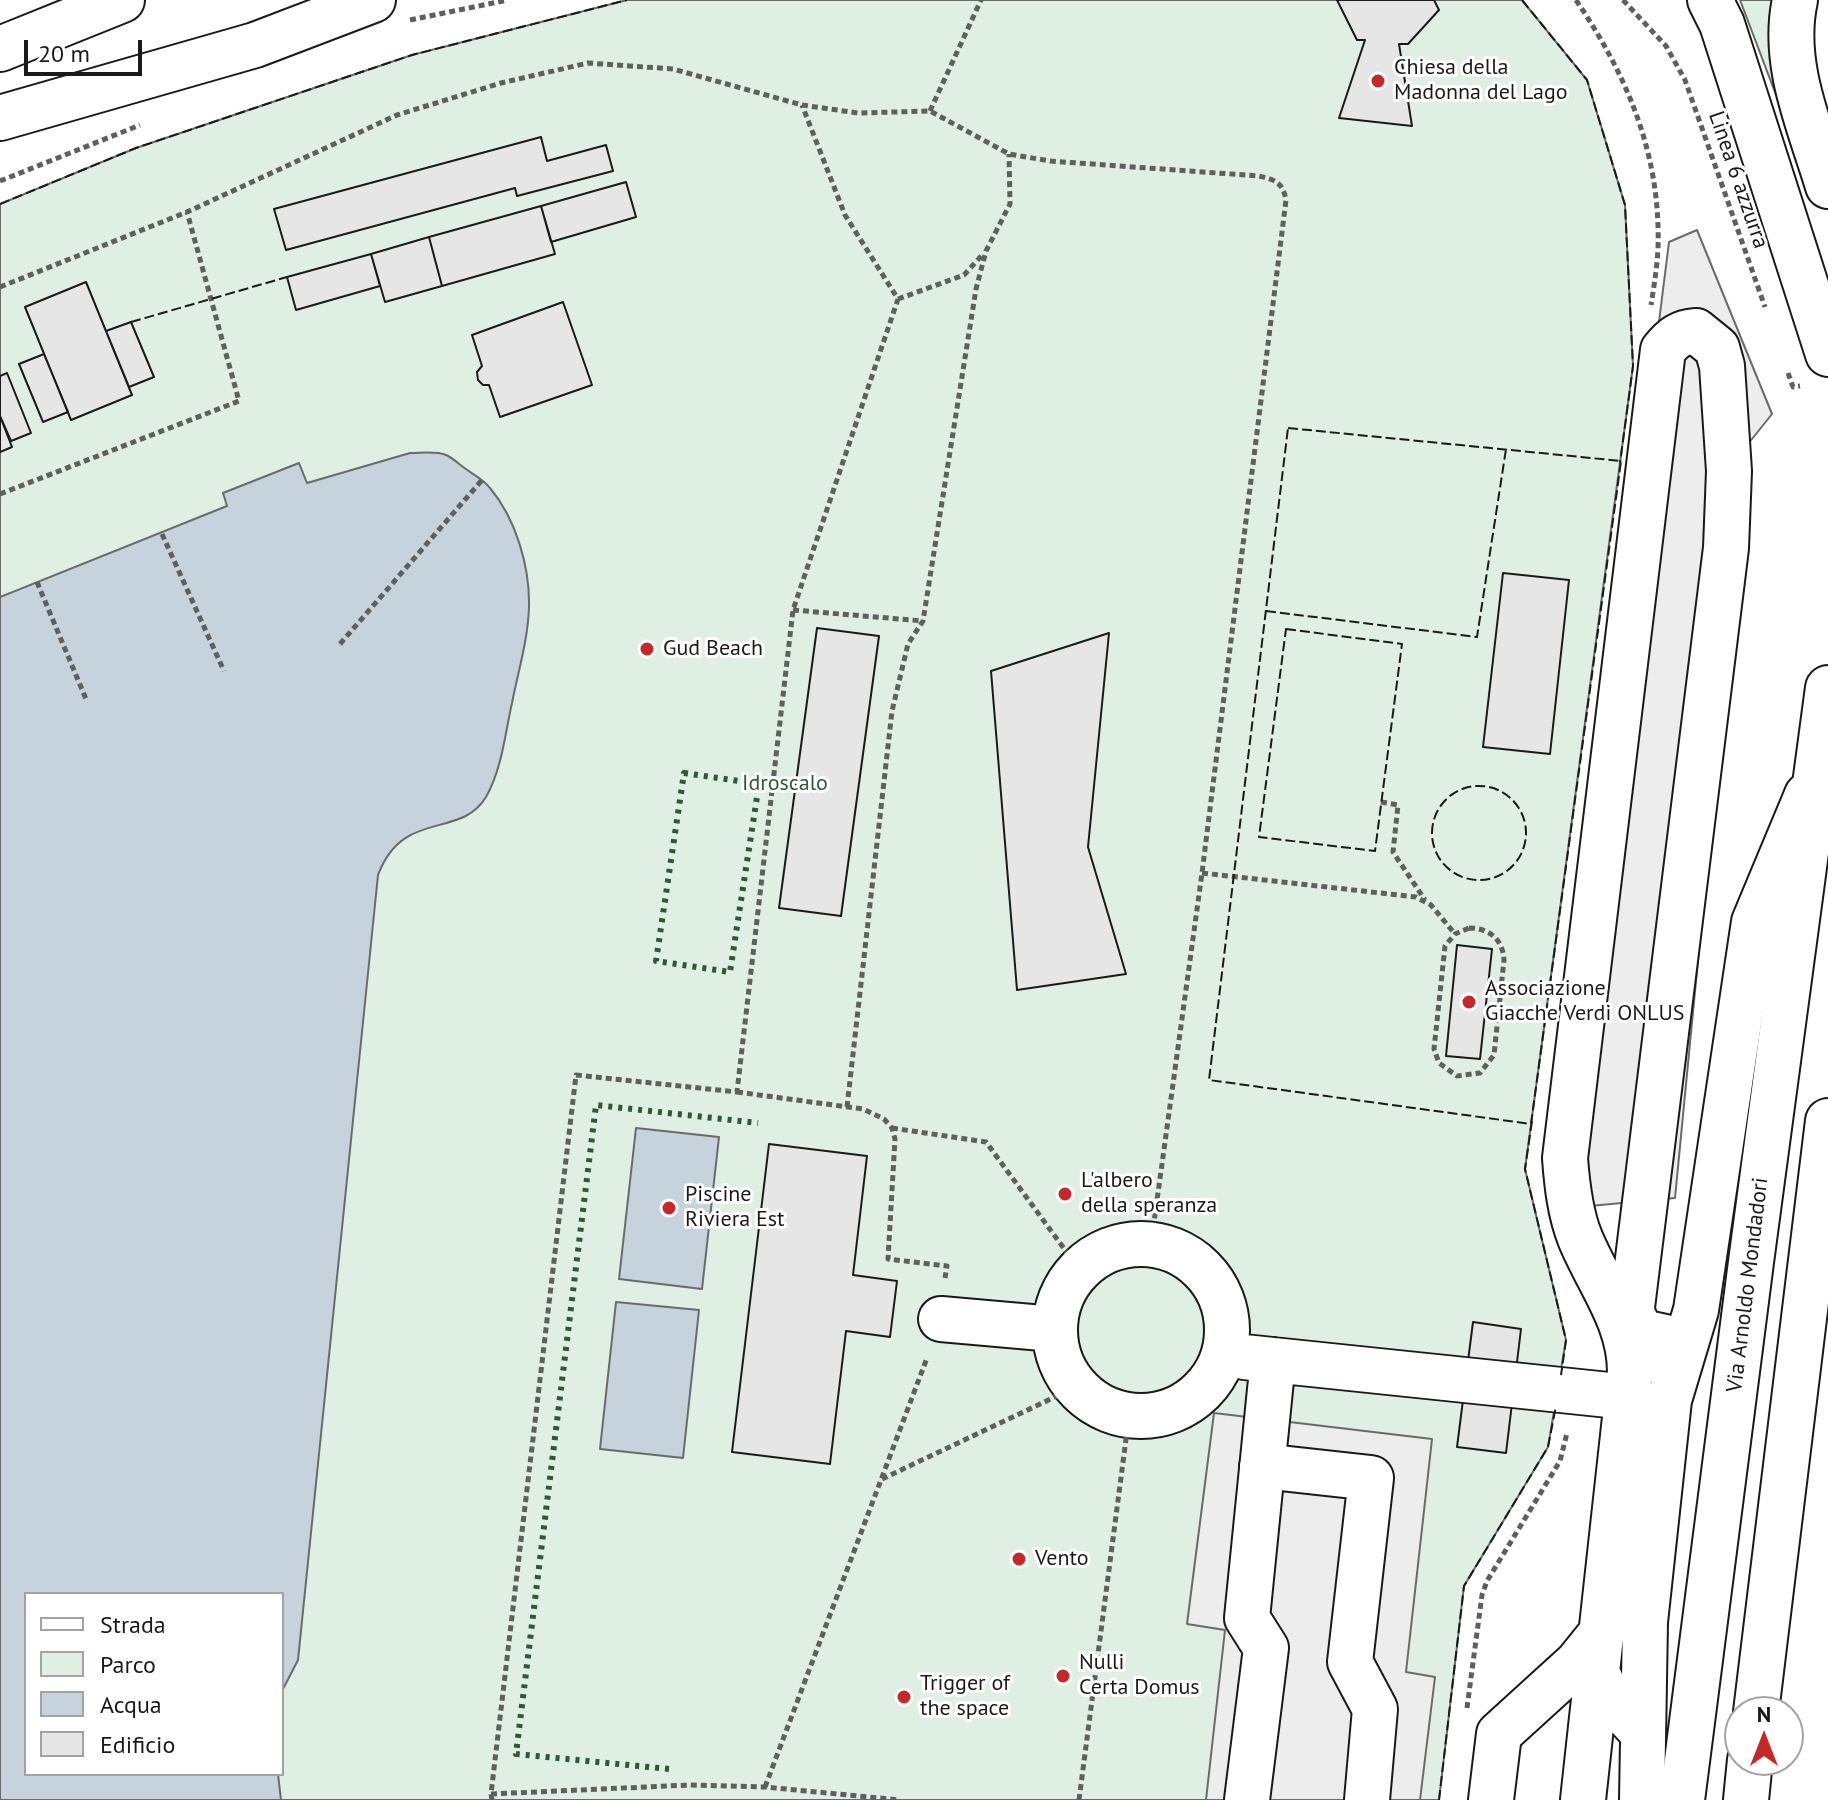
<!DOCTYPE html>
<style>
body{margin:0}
#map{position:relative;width:1828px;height:1800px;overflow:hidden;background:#fff;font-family:"PT Sans",sans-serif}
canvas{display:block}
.legend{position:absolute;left:24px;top:1592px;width:260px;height:184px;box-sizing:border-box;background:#fff;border:2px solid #a3a3a3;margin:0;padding:10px 14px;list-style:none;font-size:24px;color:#1a1a1a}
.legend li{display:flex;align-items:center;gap:16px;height:40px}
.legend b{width:40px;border:2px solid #a3a3a3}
.north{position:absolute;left:1724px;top:1696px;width:80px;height:80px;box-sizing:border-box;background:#fff;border:2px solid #a3a3a3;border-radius:50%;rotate:0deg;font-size:22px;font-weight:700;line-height:32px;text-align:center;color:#1a1a1a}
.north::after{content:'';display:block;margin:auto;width:28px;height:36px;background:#c62828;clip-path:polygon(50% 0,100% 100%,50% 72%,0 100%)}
.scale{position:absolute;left:24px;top:40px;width:118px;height:36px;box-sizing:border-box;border:4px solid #1a1a1a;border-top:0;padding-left:10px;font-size:24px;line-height:28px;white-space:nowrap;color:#1a1a1a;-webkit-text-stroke:6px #fff;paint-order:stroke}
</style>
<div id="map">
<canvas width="1828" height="1800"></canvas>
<ul class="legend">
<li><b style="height:10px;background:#fff"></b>Strada</li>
<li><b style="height:22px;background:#e0efe3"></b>Parco</li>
<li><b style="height:22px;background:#c6d2dc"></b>Acqua</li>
<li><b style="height:22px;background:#e6e6e6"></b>Edificio</li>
</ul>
<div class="north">N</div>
<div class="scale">20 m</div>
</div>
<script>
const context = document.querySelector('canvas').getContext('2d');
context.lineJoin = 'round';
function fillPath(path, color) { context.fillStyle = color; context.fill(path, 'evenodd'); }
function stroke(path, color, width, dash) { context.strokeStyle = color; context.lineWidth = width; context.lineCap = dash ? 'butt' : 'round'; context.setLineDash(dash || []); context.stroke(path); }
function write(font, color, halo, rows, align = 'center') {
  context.font = font + ' "PT Sans",sans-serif'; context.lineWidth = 6; context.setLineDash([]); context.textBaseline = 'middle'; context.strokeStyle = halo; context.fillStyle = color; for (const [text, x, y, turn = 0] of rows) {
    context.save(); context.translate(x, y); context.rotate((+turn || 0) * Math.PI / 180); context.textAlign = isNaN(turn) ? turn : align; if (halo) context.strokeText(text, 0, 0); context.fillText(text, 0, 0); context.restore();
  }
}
const green = new Path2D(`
 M627,0H1522L1587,80L1625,205L1633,366L1525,1169L1566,1340L1548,1447L1464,1586L1439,1800H0V204L136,148L412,55ZM26,1594H282V1774H26Z
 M1740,0H1780L1792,137Z`);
fillPath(green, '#e0efe3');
stroke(green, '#6a6a6a', 2);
const parking = new Path2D(`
 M1697,230L1772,414L1748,444L1675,1198L1558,1209L1552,1174L1669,242Z
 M1214,1413L1432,1439L1406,1672L1435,1677L1420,1800H1206L1225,1630L1187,1624Z`);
fillPath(parking, '#ededed');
stroke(parking, '#6a6a6a', 2);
const water = new Path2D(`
 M410,453C421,453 437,451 446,455C453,458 460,465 466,469C474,475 484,480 490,488C516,519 530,567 529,607C528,640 518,672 512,703C505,734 502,769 486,797C460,840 403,808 378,875L298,1660L282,1691V1594H26V1774H278L281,1800H0V597L227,506L223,493L299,463L307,483Z
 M636,1128L719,1137L702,1289L619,1279Z
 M616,1302L699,1310L683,1458L600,1449Z`);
fillPath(water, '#c6d2dc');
stroke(water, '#6a6a6a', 2);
const building = new Path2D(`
 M1337,0H1434L1439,10L1408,44H1399L1412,126L1339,118L1365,40H1357Z
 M541,137L547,161L606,145L613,171L517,196L515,188L286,250L274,209Z
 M626,182L636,217L551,242L541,206Z
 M541,206L555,254L442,286L429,237Z
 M429,237L442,286L385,302L371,254Z
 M371,254L380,286L296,310L287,277Z
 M86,282L132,395L71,420L25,307Z
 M563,302L592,385L500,417L489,385H483L478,380L477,372L482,366L472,335Z
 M131,322L154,377L129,387L106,331Z
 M44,354L68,412L43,422L19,364Z
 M7,373L31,433L11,441L0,416V376Z
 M0,416L12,447L0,452Z
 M1503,573L1569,580L1550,754L1483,747Z
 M817,628L879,636L841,916L779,908Z
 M1109,633L1088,847L1126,974L1017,990L991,671Z
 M1457,945L1492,949L1480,1059L1446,1056Z
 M769,1144L867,1156L853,1275L897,1281L890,1337L846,1331L830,1464L732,1452Z
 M1473,1322L1521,1329L1506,1453L1457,1447Z`);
fillPath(building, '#e6e6e6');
stroke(building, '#1a1a1a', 2);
const minor = new Path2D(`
 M1055 1330a86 86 0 1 1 172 0a86 86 0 1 1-172 0Z
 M941,1319L1054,1329
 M1244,1357L1628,1397
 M1630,1372C1630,1321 1599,1284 1580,1238C1570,1213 1567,1185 1565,1158L1663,350C1673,338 1680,332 1696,331L1717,348L1722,366L1729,471L1726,548L1632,1307L1633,1316L1642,1332L1665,1337
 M1262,1466L1371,1478L1350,1662L1375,1709L1367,1800
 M1643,1733L1607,1694L1597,1672L1630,1372L1651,1350
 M1247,1800L1266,1648L1247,1618L1273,1360
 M1491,1800L1499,1734L1577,1663L1602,1632
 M1583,1800L1597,1672
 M1642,1800L1645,1622L1669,1400L1696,1310L1754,922L1807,795`);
const highway = new Path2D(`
 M1710,0L1722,24L1828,354
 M1795,0C1781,64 1810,126 1828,186
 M0,49L122,0
 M0,118L255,45L373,0
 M1756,1712L1828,1121
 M1682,1800L1751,1262L1828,688
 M1746,1800L1750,1760`);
stroke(minor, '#1a1a1a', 48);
stroke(highway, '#1a1a1a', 48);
stroke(new Path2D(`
 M1576,0C1628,77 1661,155 1658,249C1657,268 1654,286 1651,305
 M1623,0L1666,46L1685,80L1765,307
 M410,20L508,0
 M930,111L981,0
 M0,181L140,125
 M0,287L187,212L397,115L501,83L588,63L673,69L802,105L858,113L930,111L1009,154L1050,161L1259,176C1276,180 1283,183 1286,200L1202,873L1151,1244
 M898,299L964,275L983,254
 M1788,373L1793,387L1800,386
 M0,494L239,401L187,212
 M162,534L224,671
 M37,582L86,699
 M793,610L923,621
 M340,644L482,480
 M1381,802L1398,805L1393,852L1425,900
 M1202,873L1416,897L1431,905L1455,934
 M1469,928C1489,928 1503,939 1504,960L1494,1055L1480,1073L1457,1076L1439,1063L1434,1049L1445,946L1455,934Z
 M737,1092L863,1109L884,1119L892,1128L895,1139L888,1259L947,1266L945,1278
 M847,1107L892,711L908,644L923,621L976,289L986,251L1010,204L1009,154
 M892,1128L986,1142L1079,1269
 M882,1479L1076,1387
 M1467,1708L1482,1595L1487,1581L1560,1461L1567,1433
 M765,1787L927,1358
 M491,1794L690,1785L765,1787L900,1800
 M492,1800L491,1794L576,1075L737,1092L793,610L898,299L845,215L802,105
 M1079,1800L1129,1416`), '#5f5f5f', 5, [6, 4]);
stroke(minor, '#fff', 44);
stroke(highway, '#fff', 44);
stroke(new Path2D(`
 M684,773L759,784L730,972L656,961Z
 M669,1769L516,1754L596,1105L758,1123`), '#2b5a34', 6, [4, 6]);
stroke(new Path2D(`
 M1522,0L1587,80L1625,205L1633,366L1620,463
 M0,204L136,148L412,55L627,0
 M131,322L287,277
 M1288,428L1621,461L1531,1124L1209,1080Z
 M1266,611L1477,637L1506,449
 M1286,629L1402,644L1375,851L1259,837Z
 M1432 833a47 47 0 1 1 94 0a47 47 0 1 1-94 0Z
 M1532,1121L1525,1169L1566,1340L1561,1375
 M1439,1800L1464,1586L1548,1447L1556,1406`), '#1a1a1a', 2, [10, 4]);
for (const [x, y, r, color] of [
 [1378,81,8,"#c62828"],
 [647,649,8,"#c62828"],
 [1469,1002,8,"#c62828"],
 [1065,1194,8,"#c62828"],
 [669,1208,8,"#c62828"],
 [1019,1559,8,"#c62828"],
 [1063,1676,8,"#c62828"],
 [904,1697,8,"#c62828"]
]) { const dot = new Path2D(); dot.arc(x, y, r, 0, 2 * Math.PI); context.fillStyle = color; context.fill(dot); stroke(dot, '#fff', 3); }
write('22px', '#1a1a1a', '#fff', [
 ["Chiesa della",1394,68],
 ["Madonna del Lago",1394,93],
 ["Gud Beach",663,649],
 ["Associazione",1485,989],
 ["Giacche Verdi ONLUS",1485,1014],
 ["L'albero",1081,1181],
 ["della speranza",1081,1206],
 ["Piscine",685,1195],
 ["Riviera Est",685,1220],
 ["Vento",1035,1559],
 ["Nulli",1079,1663],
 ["Certa Domus",1079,1688],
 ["Trigger of",920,1684],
 ["the space",920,1709]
], 'left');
write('22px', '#1a1a1a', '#fff', [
 ["Linea 6 azzurra",1738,180,71],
 ["Via Arnoldo Mondadori",1748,1285,-83]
]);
write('22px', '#2b5a34', '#fff', [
 ["Idroscalo",785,784]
]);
</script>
